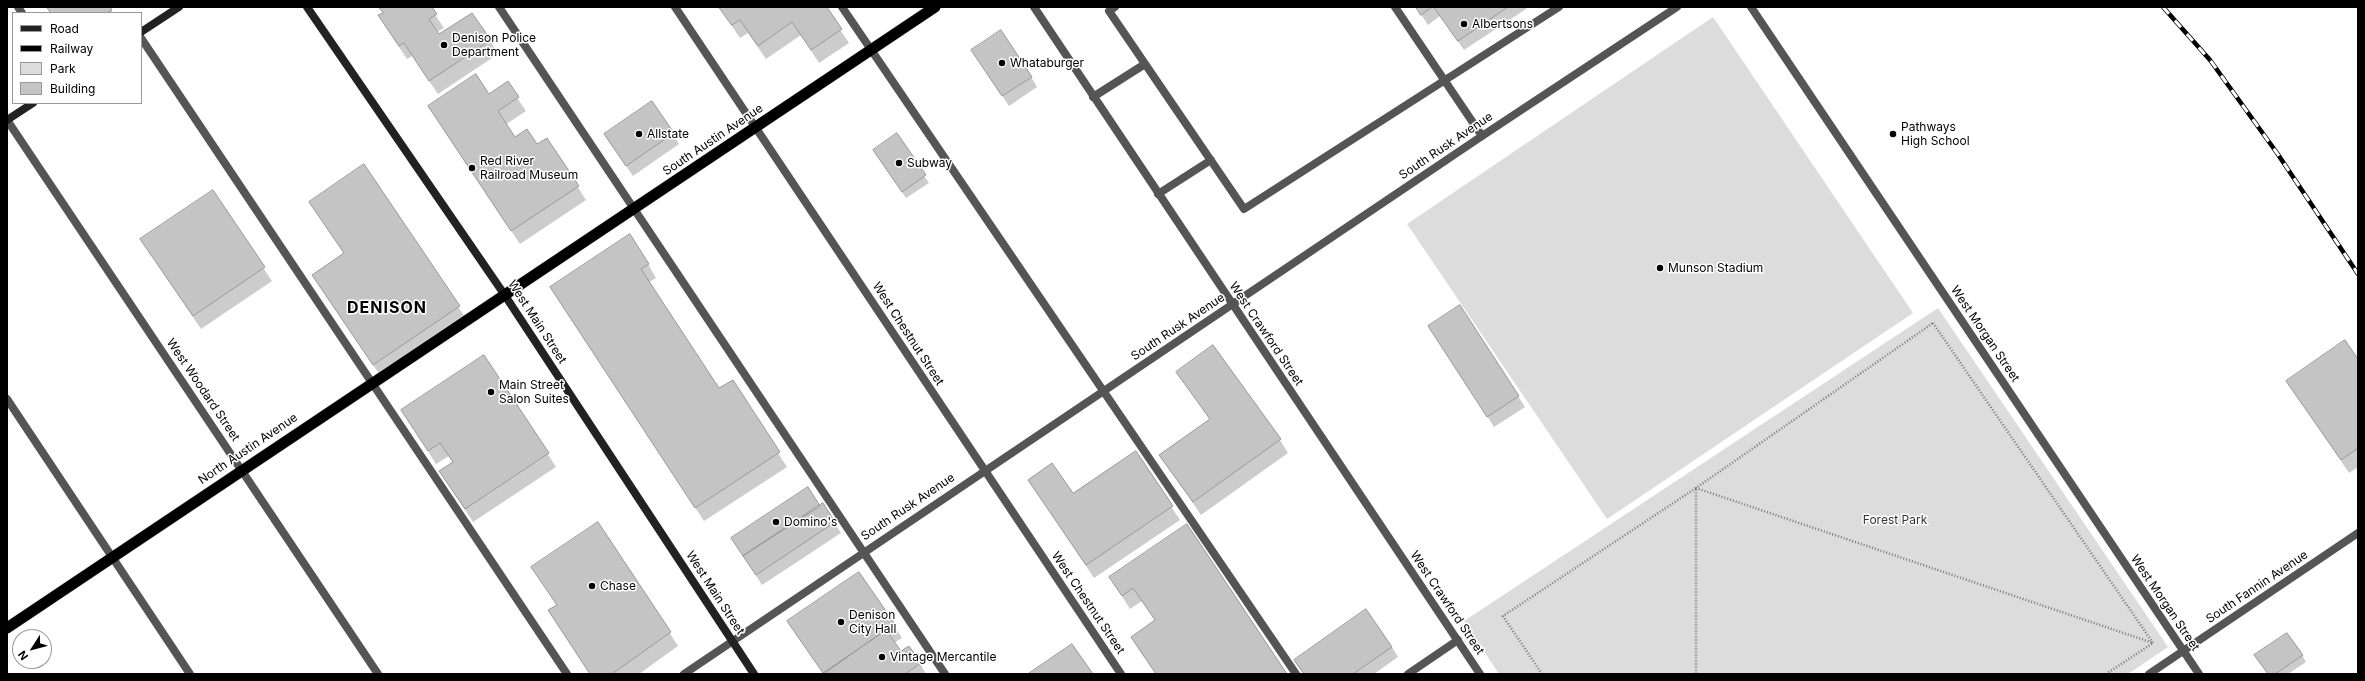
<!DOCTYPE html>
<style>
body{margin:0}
#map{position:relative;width:2365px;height:681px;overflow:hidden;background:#fff;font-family:Inter,sans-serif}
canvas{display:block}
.frame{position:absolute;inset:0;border:8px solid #000;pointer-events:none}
.legend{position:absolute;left:12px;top:12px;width:130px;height:92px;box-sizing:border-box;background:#fff;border:1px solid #999;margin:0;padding:5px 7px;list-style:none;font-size:12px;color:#000}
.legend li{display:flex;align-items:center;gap:8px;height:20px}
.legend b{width:20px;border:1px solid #999}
.north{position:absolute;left:12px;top:629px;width:40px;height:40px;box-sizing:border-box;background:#fff;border:1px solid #999;border-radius:50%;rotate:234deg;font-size:11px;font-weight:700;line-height:16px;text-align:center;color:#000}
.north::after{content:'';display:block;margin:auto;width:14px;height:18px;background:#000;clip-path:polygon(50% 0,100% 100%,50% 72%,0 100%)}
</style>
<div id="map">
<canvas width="2365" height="681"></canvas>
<div class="frame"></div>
<ul class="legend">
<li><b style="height:5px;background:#222"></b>Road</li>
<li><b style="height:5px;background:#000"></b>Railway</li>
<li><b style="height:11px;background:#dcdcdc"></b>Park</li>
<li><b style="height:11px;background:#c4c4c4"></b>Building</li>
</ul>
<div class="north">N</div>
</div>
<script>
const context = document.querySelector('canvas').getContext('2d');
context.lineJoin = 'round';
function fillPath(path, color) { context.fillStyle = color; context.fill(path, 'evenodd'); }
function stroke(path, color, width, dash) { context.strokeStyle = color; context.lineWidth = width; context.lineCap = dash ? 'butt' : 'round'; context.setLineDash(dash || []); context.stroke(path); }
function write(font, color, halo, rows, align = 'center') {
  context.font = font + ' Inter,sans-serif'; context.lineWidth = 3; context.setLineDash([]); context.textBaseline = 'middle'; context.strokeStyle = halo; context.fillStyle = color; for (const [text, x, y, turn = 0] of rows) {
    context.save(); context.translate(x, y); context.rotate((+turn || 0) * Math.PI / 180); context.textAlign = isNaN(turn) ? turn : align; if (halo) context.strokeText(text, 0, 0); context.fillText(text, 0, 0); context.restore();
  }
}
fillPath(new Path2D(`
 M1713,17L1913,313L1607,519L1407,224Z
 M1938,308L2168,647L2128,674H1499L1464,621Z`), '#dcdcdc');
fillPath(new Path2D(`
 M47,7H109L113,13H51Z
 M379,7H430L444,28L437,32L439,35L490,40L498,54L438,94L412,56L407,59L387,29L379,16L384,14Z
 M719,7H825L849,43L819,63L801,35L766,59L748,33L740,38Z
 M1416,7H1529L1464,50L1440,16L1428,25Z
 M979,61L1031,77L1037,87L1009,106Z
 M507,83L526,111L505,125L514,138L537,146L547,139L586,200L520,244L429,107L489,95Z
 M673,133L679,144L633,176L605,135Z
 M896,135L929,183L906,198L878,157Z
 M363,165L467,320L382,378L321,288L344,254L310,202Z
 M212,191L272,281L201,329L150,253Z
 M648,264L656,278L649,282L719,390L732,381L787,467L704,521L559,301Z
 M1460,307L1525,407L1494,427L1429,326Z
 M484,356L556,467L473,522L440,471L453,463L449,456L436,464L402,410Z
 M2358,360V467L2349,473L2288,381Z
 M1178,372L1280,440L1288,453L1201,515L1160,455L1210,420Z
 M1135,452L1180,520L1094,578L1029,480L1073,494Z
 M823,505L841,533L762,585L738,548Z
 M598,523L678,646L639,674H590L549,611L557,606L533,568Z
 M1186,526L1286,674H1156L1140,651L1132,637L1156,621L1142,601L1130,609L1110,577Z
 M859,573L902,638L894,643L901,653L920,663L926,674H824L796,634Z
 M1392,647L1398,657L1374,674H1304Z
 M2302,655L2306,662L2288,674H2268Z`), '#0003');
const building = new Path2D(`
 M47,7H110L112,10L107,13H51Z
 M379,7H432L437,14L429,19L439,34L472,13L491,40L429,81L404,43L399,46L378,15L383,13Z
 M719,7H827L842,29L811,50L792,22L758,46L740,20L732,25Z
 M1416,7H1432L1421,15Z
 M1434,7H1508L1458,41Z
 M1001,30L1032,77L1002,96L971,50Z
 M476,74L489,94L508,81L519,97L498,111L515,137L527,129L537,144L547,138L579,186L511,231L428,106Z
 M652,101L674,133L626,166L604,134Z
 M897,133L926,175L902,192L873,150Z
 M364,164L460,306L373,365L312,275L344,253L309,202Z
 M213,190L265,267L193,316L140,239Z
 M630,234L649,264L641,269L719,388L733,380L780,452L695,508L550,287Z
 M1460,305L1519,396L1487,417L1428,326Z
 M2345,340L2358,359V448L2341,460L2286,381Z
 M1213,345L1281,439L1193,502L1159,455L1210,419L1176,372Z
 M484,355L549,453L465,509L439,471L453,462L440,443L428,451L401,410Z
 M1136,451L1173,506L1086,565L1028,480L1052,463L1073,493Z
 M808,487L820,506L743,556L731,538Z
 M823,503L835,522L756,575L743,556Z
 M598,522L671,632L612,674H590L548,610L557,605L531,567Z
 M1187,524L1287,674H1156L1131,637L1155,620L1133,588L1122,596L1109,577Z
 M859,572L895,624L823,673L787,621Z
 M1366,609L1392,647L1353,674H1304L1294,660Z
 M886,630L901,651L909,646L921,663L905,674H824Z
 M2287,633L2303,655L2275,674H2268L2254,655Z
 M1072,644L1093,674H1028Z`);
fillPath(building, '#c4c4c4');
stroke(building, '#999', 1);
const trunk = new Path2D(`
 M7,628L935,7`);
stroke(trunk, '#dbdbdb', 12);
stroke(new Path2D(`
 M1933,323L2153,643L1696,488Z
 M1542,674L1503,616L1696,488V674
 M2106,674L2153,643`), '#777', 2.5, [1, 2]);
stroke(new Path2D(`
 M18,7L22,13
 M499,7L945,674
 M842,7L1296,674
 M1115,7L1109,11L1244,209L1559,7
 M1395,7L1482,136
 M141,38L567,674
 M1093,97L1145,64
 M1158,194L1211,160
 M7,399L190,674`), '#555', 8);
stroke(new Path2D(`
 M675,7L1121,674
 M1751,7L2199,674
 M7,120L378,674
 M684,674L1482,136L1677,7
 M1408,674L1458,640
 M2149,674L2358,533`), '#555', 8);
stroke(new Path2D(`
 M1034,7L1480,674`), '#555', 8);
stroke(new Path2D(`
 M307,7L504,294L754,674
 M141,32L179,7
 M7,120L33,103`), '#222', 8);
stroke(trunk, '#000', 11);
const rail = new Path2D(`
 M2163,7L2210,60L2277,153L2358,274`);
stroke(rail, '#000', 4.5);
stroke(rail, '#fff', 3, [9]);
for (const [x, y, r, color] of [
 [1464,24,4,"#000"],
 [444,45,4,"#000"],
 [1002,63,4,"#000"],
 [639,134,4,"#000"],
 [1893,134,4,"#000"],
 [899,163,4,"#000"],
 [472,168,4,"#000"],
 [1660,268,4,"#000"],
 [491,392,4,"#000"],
 [776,522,4,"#000"],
 [592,586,4,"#000"],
 [841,622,4,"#000"],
 [882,657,4,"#000"]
]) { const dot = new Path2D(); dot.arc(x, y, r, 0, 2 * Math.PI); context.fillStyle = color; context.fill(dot); stroke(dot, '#fff', 1.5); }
write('12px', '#000', '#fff', [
 ["Albertsons",1472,24],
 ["Denison Police",452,38],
 ["Department",452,52],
 ["Whataburger",1010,63],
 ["Pathways",1901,127],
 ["High School",1901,141],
 ["Allstate",647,134],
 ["Red River",480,161],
 ["Railroad Museum",480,175],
 ["Subway",907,163],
 ["Munson Stadium",1668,268],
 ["Main Street",499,385],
 ["Salon Suites",499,399],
 ["Domino's",784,522],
 ["Chase",600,586],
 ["Denison",849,615],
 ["City Hall",849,629],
 ["Vintage Mercantile",890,657]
], 'left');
write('12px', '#000', '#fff', [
 ["South Austin Avenue",713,140,-34],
 ["South Rusk Avenue",1446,146,-34],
 ["West Main Street",537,322,57],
 ["South Rusk Avenue",1178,327,-34],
 ["West Chestnut Street",908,334,57],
 ["West Crawford Street",1266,334,56],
 ["West Morgan Street",1985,334,56],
 ["West Woodard Street",203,390,56],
 ["North Austin Avenue",248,449,-34],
 ["South Rusk Avenue",908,507,-34],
 ["South Fannin Avenue",2257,587,-34],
 ["West Main Street",715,593,57],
 ["West Chestnut Street",1088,603,56],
 ["West Crawford Street",1447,603,56],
 ["West Morgan Street",2165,603,56]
]);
write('12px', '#333', '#fff', [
 ["Forest Park",1895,520]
]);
context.letterSpacing = '1px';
write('bold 16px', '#000', '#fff', [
 ["DENISON",387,308]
]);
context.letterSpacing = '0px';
</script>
